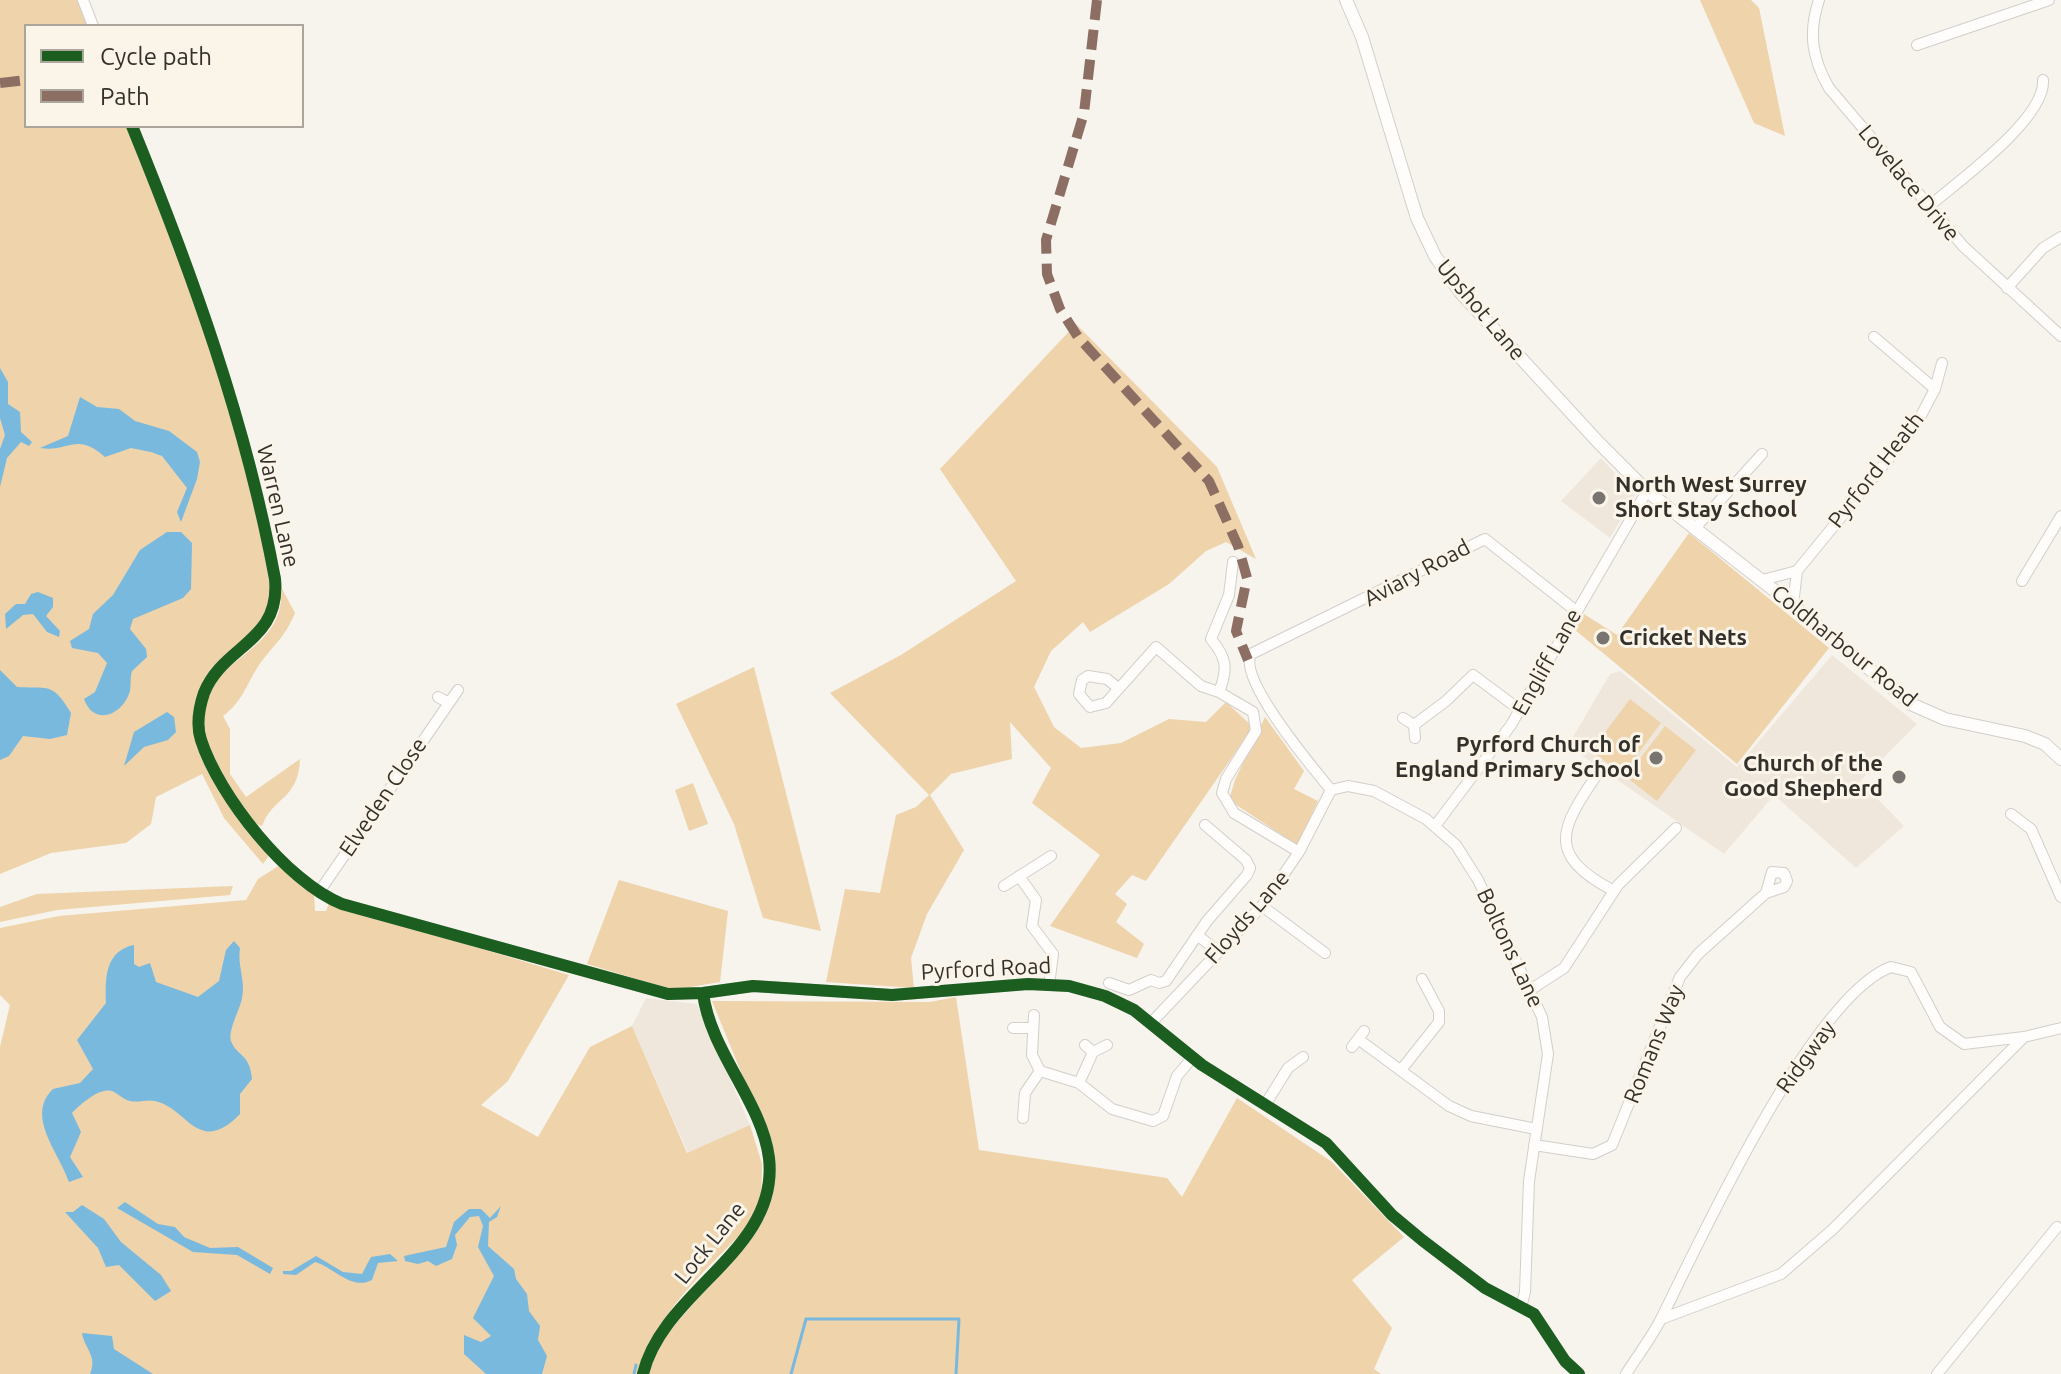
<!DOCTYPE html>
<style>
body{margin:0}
#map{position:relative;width:2061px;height:1374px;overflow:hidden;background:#f7f3ed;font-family:Ubuntu,sans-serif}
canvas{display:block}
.legend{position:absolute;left:24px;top:24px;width:280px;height:104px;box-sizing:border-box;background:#fbf4e9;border:2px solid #aba69d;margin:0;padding:10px 14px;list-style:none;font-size:24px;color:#34312c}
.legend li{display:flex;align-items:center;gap:16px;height:40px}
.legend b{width:40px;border:2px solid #aba69d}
</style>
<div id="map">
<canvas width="2061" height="1374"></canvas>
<ul class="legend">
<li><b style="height:10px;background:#1b5e20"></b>Cycle path</li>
<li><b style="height:10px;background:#8d6e63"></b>Path</li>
</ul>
</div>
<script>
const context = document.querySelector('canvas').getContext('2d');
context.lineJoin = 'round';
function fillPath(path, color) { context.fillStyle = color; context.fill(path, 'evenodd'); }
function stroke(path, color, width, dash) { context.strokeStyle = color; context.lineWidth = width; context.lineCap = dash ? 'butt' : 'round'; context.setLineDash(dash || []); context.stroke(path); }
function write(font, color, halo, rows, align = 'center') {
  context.font = font + ' Ubuntu,sans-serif'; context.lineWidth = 6; context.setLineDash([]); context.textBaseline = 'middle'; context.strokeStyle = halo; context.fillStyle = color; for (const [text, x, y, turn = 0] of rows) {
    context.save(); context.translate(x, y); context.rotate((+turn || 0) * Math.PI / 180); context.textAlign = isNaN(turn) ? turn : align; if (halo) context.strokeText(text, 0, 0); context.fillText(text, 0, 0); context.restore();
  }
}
fillPath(new Path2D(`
 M1601,458L1635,495L1610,538L1561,501Z
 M1832,655L1917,724L1860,781L1904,826L1856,868L1774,795L1724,854L1573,749L1570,742L1610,674L1620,671L1737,767Z
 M646,998L697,1004L750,1125L688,1153L632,1026Z`), '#f0e7dc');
fillPath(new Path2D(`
 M0,0H79L89,26H26V126H129L225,384L267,546L273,598L264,622L204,683L197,741L270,854L263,864L224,818L202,774L156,797L151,824L126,843L51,853L0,874Z
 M1700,0H1751L1759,8L1785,136L1754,123Z
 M1076,324L1217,467L1256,559L1226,542L1206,551L1169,584L1090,632L1083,622L1051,651L1034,687L1054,727L1081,748L1121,743L1169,719L1206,722L1226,702L1253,727L1146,881L1132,875L1115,894L1127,904L1116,922L1144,944L1137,958L1050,926L1100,855L1032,803L1051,768L1010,722L1012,759L951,774L930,795L964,850L927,914L911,958L914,988L826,982L845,889L880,893L896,815L916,807L929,795L830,693L901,655L1016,581L940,469Z
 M1689,533L1829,648L1737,764L1574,629L1584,614L1617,635Z
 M281,587L295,613C284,639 274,644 259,665C246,685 243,701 223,716L230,729V774L246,797L300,759C298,801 273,796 262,826C246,822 236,800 228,785C150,651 289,674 281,587Z
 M754,667L821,931L763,918L734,824L676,704Z
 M1630,699L1661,723L1623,774L1591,751Z
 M1265,717L1304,771L1294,789L1318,801L1297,845L1229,800L1235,780Z
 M1665,726L1696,750L1657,801L1626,777Z
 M693,783L708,824L689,831L675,790Z
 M280,865L314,895L315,911H326L329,903L569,975L508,1081L481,1105L538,1137L590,1047L632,1026L687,1153L750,1125L762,1164L761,1213C718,1260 654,1310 639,1374H0V1047L10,1005L0,995V928L59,916L246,900L258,879Z
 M619,880L728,911L720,982L673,990L587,964Z
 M233,886L230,895L57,910L0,922V907L37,894Z
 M956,997L979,1150L1167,1178L1182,1197L1237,1098L1332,1162L1404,1237L1352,1280L1392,1328L1374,1369L1381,1374H649L658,1344L745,1245L765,1217L773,1183V1150L712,1001L930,1002Z`), '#eed3ab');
fillPath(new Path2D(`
 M0,368L8,382V404L20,412L21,432L32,442L29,446L21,442L7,458L0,487V449L5,435L0,418Z
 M80,397L97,407L119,409L135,421L169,431L197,452L200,462L197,479L181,522L177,512L187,488L162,456L151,452L131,448L105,457C76,431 68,453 40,448L68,436Z
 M167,532H181L192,543L191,589L183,598L133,619L130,629L146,649L147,657L132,671C130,678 131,685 130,691C123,715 94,727 84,699L95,692L107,663L98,653L72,648L70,641L89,629L93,614L113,595L140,550Z
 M38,592L53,598V607L46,616L60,631L59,637L47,632L33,614L23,615L6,629L5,614L16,604H25L31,594Z
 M0,670L17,687C48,689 52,681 71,713L67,735L50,739L23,736L9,756L0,760Z
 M167,712L174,717L176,732L168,740L144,747L124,766L134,732Z
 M234,941L240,948C237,965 246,982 242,998C240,1010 228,1029 231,1041C236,1056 250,1053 252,1079L240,1094V1114C198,1157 188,1108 155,1101C147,1099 139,1103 130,1101C123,1099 120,1095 114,1092C101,1085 80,1105 72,1113L81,1132L70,1157L83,1177L69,1182C59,1152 25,1116 53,1089L80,1083L93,1069L77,1040L106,1003C105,978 105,951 134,945V964L139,967L150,963L156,982L198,997L219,981L226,950Z
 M125,1202L158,1224L175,1227L184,1237L210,1248L238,1247L273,1268L270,1274L237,1255L193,1252L117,1208Z
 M82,1205L104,1219L121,1242L161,1275L171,1291L155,1301L119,1265L106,1267L98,1248L65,1212H73Z
 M501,1206L497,1217L489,1222L488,1246L514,1269L516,1279L527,1294L529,1311L540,1326L538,1340L547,1356L542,1374H486L464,1354V1335L481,1342L491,1336L473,1318L494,1276L478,1247L483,1226L479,1216L470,1217L455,1235L457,1245L452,1259L436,1266L428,1261L418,1264L405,1261L404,1256L446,1247L454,1222L469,1209H481L490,1218Z
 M390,1254L398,1261L378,1263L372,1280C351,1291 334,1267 315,1262L296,1275L283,1274V1271H291L316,1256L343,1272L362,1274L371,1257Z
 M82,1333L112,1336L114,1349L153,1374H90C98,1356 84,1348 82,1333Z`), '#79b9de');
stroke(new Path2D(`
 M634,1374L636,1365
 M791,1374L806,1319H959L956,1374`), '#79b9de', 3);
const minor = new Path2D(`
 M83,0L93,26
 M1819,0C1808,33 1812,58 1829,88L1963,246L2061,336
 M1917,45L2049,0
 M132,126C192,273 246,422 275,579C281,642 223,645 204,693C199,708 196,725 201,740C219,796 287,882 342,904L668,994L703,993L753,986L892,995L1028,984L1069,986L1105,996L1134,1010L1202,1065L1326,1143L1392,1215L1422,1240L1485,1288L1534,1314L1565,1361L1579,1374
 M1928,207C1956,183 2046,119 2043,80
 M2007,288L2043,248L2061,237
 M1874,337L1935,389
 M1696,527L1762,454
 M1762,580L1797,571
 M2022,581L2061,516
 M1793,605L1797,571L1916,425L1935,389L1942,363
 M1118,688L1107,679L1088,676L1082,680L1079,694L1090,707L1106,703L1156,647L1201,686L1219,692L1253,712L1256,731L1226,779L1222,793L1234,813L1299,852
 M1219,692C1228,669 1227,658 1211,639L1229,595L1233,562
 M438,697L449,703
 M1403,718L1414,725L1415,738
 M1414,725L1446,701L1473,675L1520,710
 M1598,773C1561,828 1544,854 1614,891
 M1331,790C1314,769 1238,680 1251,654L1485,539L1576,611
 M2011,814L2031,829L2061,897
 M1435,826L1511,725L1647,491
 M1019,876L1036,900L1032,926L1053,954L1049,985
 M1004,886L1051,856
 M319,892L458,690
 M1262,906L1325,953
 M1197,935L1219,952
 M1109,983L1129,990L1151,980L1159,983L1166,981L1207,921L1247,875L1250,868L1246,860L1205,825
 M1530,990L1564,968L1618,885L1676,828
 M1151,1023L1262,906L1299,852L1331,790L1348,786L1374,791L1426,819L1456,845L1478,880L1542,1017L1548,1054L1529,1181L1525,1292L1521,1307
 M1013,1028H1033
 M1358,1039L1449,1106L1471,1116L1536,1129
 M1085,1045L1093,1052L1107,1045
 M1352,1047L1364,1031
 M1401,1070L1439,1022V1011L1422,979
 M1040,1071L1079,1083L1112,1109L1153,1121L1163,1116L1177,1076L1192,1058
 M1079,1083L1093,1052
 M1265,1105L1288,1068L1303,1057
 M1023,1118L1025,1093L1040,1071L1032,1055L1034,1015
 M1534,1145L1593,1154L1612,1145L1680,977L1698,954L1766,893L1772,872L1784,873L1787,881L1784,887L1766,893
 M1661,1319L1781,1274L1832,1230L2024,1037
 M643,1374C663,1290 780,1251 769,1158C762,1102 710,1051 703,993
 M1626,1374C1638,1355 1652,1337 1662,1317C1700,1240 1813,995 1891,967L1911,972L1940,1027L1964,1044L2024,1037L2061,1028
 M1937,1374L2057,1227`);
const major = new Path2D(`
 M1346,0L1362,37L1417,218L1435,256L1460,292L1599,443L1647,491L1793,605L1911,704L1945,719L2025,736L2045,744L2061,759`);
stroke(minor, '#d2cfca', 12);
stroke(major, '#d2cfca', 14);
stroke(minor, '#fefdfc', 10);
stroke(major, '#fefdfc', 12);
stroke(new Path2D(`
 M1097,0L1084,113L1046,240L1047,274L1060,309L1078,337L1209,481L1238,546L1247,578L1236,631L1248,660
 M0,83L26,80`), '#8d6e63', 10, [20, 10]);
stroke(new Path2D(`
 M132,126C192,273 246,422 275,579C281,642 223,645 204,693C199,708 196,725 201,740C219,796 287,882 342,904L668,994L703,993L753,986L892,995L1028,984L1069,986L1105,996L1134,1010L1202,1065L1326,1143L1392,1215L1422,1240L1485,1288L1534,1314L1565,1361L1579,1374
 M643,1374C663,1290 780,1251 769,1158C762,1102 710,1051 703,993`), '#1b5e20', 12);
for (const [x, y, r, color] of [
 [1599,498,8,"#787570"],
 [1603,638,8,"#787570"],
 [1656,758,8,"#787570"],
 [1899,777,8,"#787570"]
]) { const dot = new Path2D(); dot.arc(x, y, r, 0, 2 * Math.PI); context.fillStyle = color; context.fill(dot); stroke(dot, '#fbf4e9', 3); }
write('22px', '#34312c', '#fbf4e9', [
 ["Lovelace Drive",1909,183,50],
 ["Upshot Lane",1481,310,50],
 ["Pyrford Heath",1876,470,-52],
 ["Warren Lane",278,506,77],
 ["Aviary Road",1417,573,-28],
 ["Coldharbour Road",1844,646,39],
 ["Engliff Lane",1547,662,-61],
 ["Elveden Close",383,797,-56],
 ["Floyds Lane",1247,917,-49],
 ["Boltons Lane",1510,948,65],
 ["Pyrford Road",986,969,-3],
 ["Romans Way",1654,1044,-68],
 ["Ridgway",1806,1057,-54],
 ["Lock Lane",710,1243,-51]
]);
write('bold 22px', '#34312c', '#fbf4e9', [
 ["North West Surrey",1615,485],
 ["Short Stay School",1615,510],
 ["Cricket Nets",1619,638],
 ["Pyrford Church of",1640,745,"right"],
 ["England Primary School",1640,770,"right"],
 ["Church of the",1883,764,"right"],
 ["Good Shepherd",1883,789,"right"]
], 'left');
</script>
